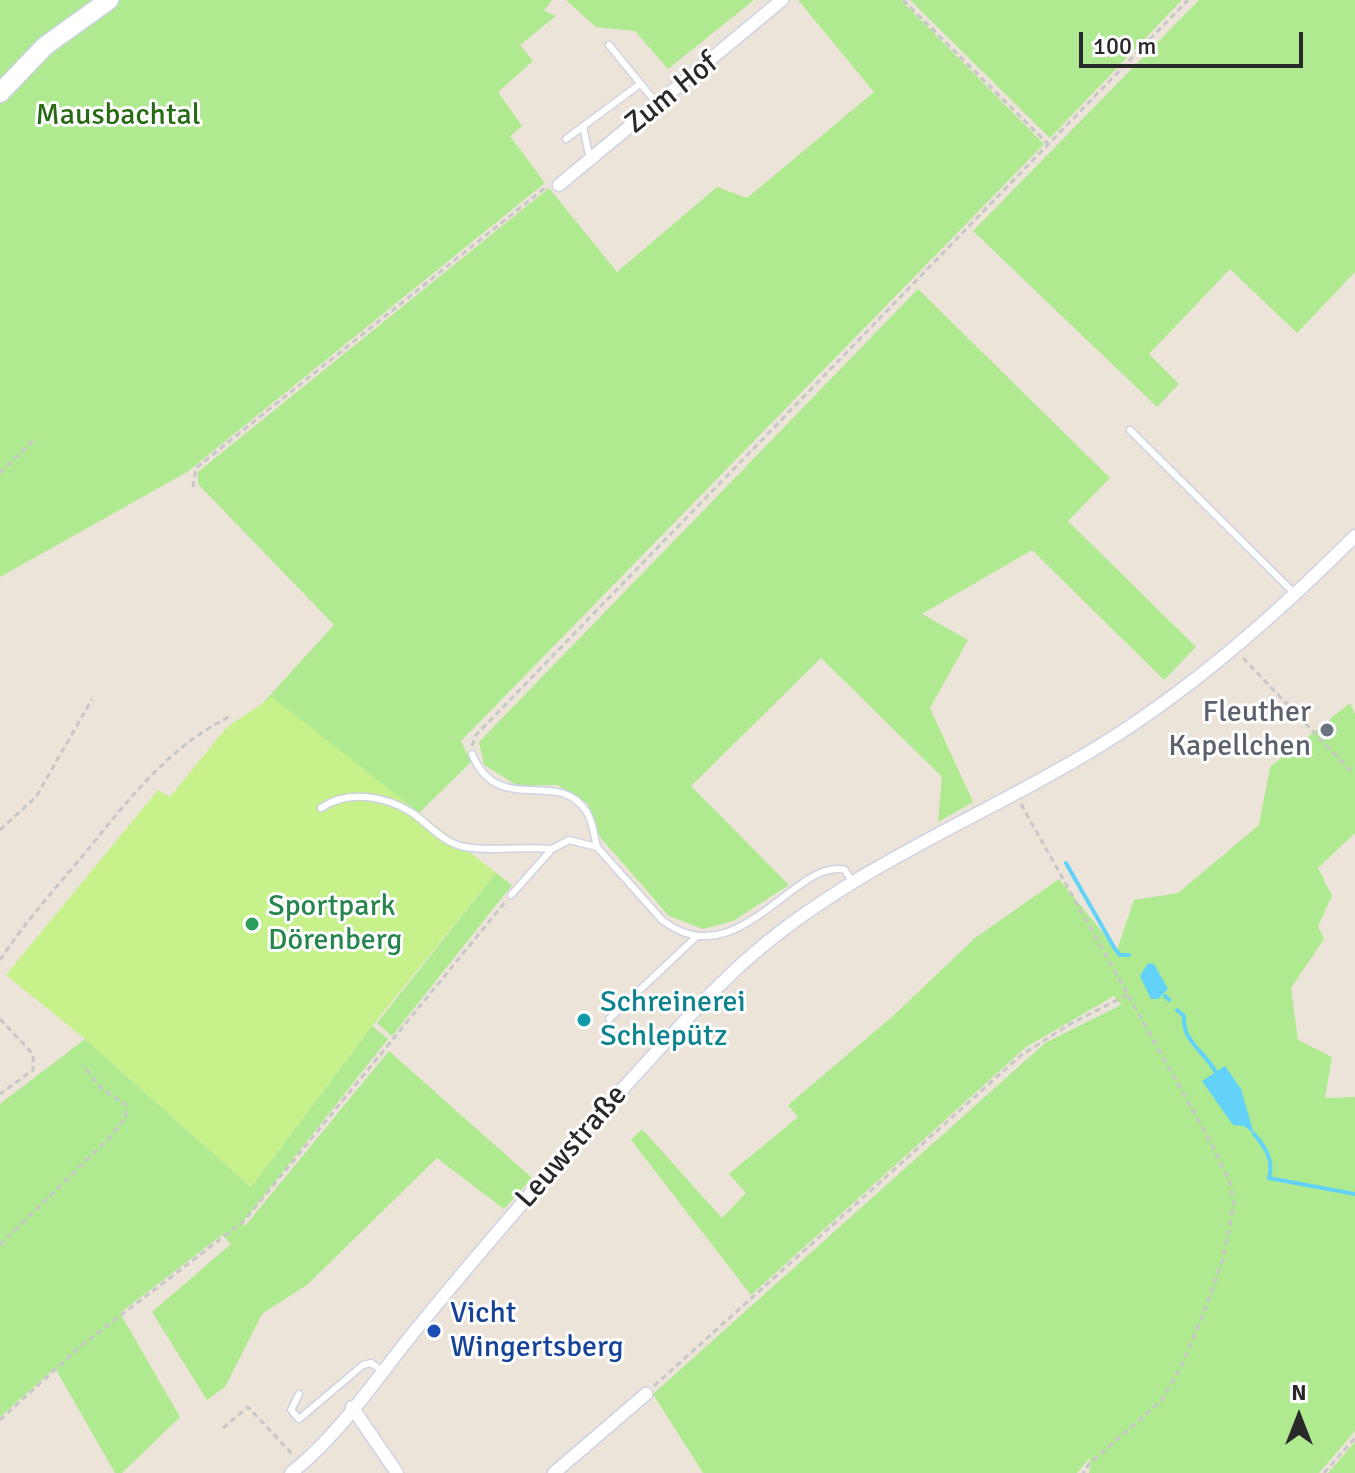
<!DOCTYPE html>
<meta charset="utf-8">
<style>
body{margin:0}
#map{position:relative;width:1355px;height:1473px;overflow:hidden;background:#ede4d9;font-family:Signika,sans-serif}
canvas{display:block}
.north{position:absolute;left:1259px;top:1377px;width:80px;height:80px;-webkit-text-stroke:6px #fff;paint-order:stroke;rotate:0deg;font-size:22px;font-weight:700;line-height:32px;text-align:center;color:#292929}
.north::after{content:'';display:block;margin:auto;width:28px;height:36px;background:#292929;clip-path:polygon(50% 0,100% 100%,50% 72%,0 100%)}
.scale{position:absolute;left:1079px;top:32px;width:224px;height:36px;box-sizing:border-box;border:4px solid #292929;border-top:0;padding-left:10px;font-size:24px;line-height:28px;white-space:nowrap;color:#292929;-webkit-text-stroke:6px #fff;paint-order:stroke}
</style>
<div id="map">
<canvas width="1355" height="1473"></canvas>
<div class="north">N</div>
<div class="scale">100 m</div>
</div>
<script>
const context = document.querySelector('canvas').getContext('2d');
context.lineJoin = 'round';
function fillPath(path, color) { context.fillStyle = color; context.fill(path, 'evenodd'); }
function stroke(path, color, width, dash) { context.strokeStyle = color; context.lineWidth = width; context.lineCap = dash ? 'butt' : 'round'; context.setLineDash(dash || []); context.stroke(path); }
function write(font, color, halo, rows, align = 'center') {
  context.font = font + ' Signika,sans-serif'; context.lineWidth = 6; context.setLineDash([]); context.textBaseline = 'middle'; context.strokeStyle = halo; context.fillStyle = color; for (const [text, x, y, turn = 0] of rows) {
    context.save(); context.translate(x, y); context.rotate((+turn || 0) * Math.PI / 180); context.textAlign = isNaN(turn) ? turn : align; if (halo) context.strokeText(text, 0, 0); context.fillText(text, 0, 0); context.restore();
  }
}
fillPath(new Path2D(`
 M0,0H552L544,11L556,16L520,45L533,61L498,92L522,126L510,136L545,183L187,472L0,577Z
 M566,0H754L668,69L635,31L596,27Z
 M798,0H901L1044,144L461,741L471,762L417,815L251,716L334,625L198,484V472L549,188L617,272L717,187L747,198L874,92Z
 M910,0H1182L1050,138Z
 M1199,0H1355V272L1297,333L1230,269L1149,354L1179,384L1157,407L973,231Z
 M918,289L1110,478L1068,521L1196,647L1164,680L1032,550L922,614L968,640L930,708L973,802L938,822L942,777L821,658L691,786L789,885L733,921L703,929L669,916L600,837L588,804L557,785L518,786L484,765L479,742Z
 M1350,703L1355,714V833L1318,868L1332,896L1318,926L1324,939L1291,988L1298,1040L1332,1057L1325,1098L1355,1097V1431L1319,1473H1089L1090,1458L1077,1473H703L653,1394L1045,1043L1121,1005L1114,996L1026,1047L751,1295L631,1140L642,1129L722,1218L746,1193L729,1174L798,1117L788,1105L893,1016L975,938L1059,879L1117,950L1134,900L1178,893L1259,825L1270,767Z
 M496,873L512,885L392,1036L377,1023Z
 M372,1026L388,1039L242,1223L245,1226L389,1051L532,1178L504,1209L437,1158L308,1284L262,1314L225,1387L207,1400L152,1312L231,1244L222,1235L120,1313L180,1417L122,1473H115L55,1368L0,1417V1104L85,1039L251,1187Z
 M1355,1442V1473H1328Z`), '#afe990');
fillPath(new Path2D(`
 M272,697L496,873L372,1026L251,1187L85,1039L6,975L158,790L170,797L226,728Z`), '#c6f18b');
fillPath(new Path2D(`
 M1148,963L1154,964L1168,989L1158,999H1151L1140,976Z
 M1225,1066L1241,1089L1254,1134L1244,1126L1233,1125L1202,1081Z`), '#62d2f9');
stroke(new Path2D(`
 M1066,863L1115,949L1120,955H1129
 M1165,996L1169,1000
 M1177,1010L1184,1016C1182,1041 1204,1051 1216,1072
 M1254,1134C1266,1148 1274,1160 1269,1178L1355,1194`), '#62d2f9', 4);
const lane = new Path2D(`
 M609,45L658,105
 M583,126L590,160
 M566,139L640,84
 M1130,430L1294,593
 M472,754C498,818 558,767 586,811C593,821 594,835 597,847
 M321,808C348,789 387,796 414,814C430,826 444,843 465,847C493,852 524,846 552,849
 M511,895L552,849L569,840L597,847L662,920C738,979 795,857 845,870L851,880
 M609,1019L696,937
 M299,1394L291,1410L299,1419L363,1365L371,1363L381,1370`);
const street = new Path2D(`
 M559,185L782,0
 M352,1407L397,1473
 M291,1473C343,1432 381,1371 423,1321C487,1243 553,1167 620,1092C661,1047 700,1002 744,962C844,872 967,824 1081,757C1182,698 1273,618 1355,536
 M554,1473L646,1394`);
const secondary = new Path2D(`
 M0,93L45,46L109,0`);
stroke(lane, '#ced2e3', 9);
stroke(street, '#ced2e3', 15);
stroke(secondary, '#ced2e3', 21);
stroke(new Path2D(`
 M903,0L1048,144
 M0,473L36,438
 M193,487L196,468L546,187
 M1243,658L1351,771
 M472,746L476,735L1188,0
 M1021,804L1210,1141L1230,1183L1234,1204L1223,1259L1208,1302L1182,1365L1161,1401L1089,1464L1083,1473
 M0,830L36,797L92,699
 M0,960C24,924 52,892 80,859C123,807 167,747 229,717
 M0,1019L33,1054V1070L0,1094
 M0,1245L107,1140L126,1118L125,1104L102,1089L83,1065
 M654,1386L1020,1056L1070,1024L1127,995
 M0,1420L82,1345L244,1221L506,901
 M223,1428L248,1407L294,1456
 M1324,1473L1355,1438`), '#c7c7c7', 3, [6, 4]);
stroke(lane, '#fff', 6);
stroke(street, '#fff', 12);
stroke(secondary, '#fff', 18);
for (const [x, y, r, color] of [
 [1327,730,8,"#6b7280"],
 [252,924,8,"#2e9e5b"],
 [584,1020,8,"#0f9aa8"],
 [434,1331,8,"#1a4fb4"]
]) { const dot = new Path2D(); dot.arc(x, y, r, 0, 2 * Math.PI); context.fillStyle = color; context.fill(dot); stroke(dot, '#fff', 3); }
write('30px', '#292929', '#fff', [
 ["Zum Hof",672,94,-39],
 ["Leuwstraße",572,1147,-49]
]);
write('30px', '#266b13', '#fff', [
 ["Mausbachtal",118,116]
]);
write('30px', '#5b616d', '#fff', [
 ["Fleuther",1311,713],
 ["Kapellchen",1311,747]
], 'right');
write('30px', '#27864d', '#fff', [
 ["Sportpark",268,907],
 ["Dörenberg",268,941]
], 'left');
write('30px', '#0d838f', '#fff', [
 ["Schreinerei",600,1003],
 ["Schlepütz",600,1037]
], 'left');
write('30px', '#164399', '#fff', [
 ["Vicht",450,1314],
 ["Wingertsberg",450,1348]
], 'left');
</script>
